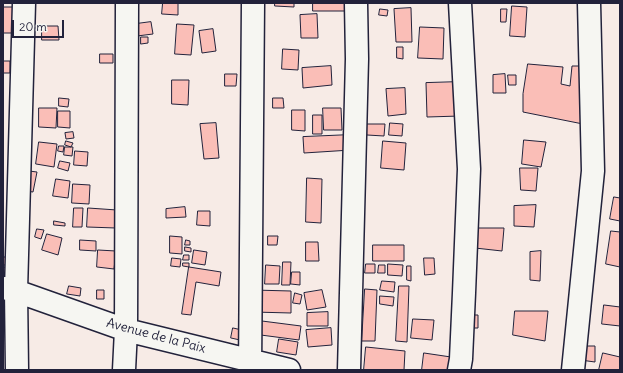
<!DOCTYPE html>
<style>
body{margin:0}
#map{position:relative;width:623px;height:373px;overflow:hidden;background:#f7ebe6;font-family:Delius,sans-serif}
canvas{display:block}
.frame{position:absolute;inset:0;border:4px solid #22223b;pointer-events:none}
.scale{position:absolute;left:12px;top:20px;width:52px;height:18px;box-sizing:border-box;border:2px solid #22223b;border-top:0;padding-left:5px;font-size:12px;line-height:14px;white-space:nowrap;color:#22223b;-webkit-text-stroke:3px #f6f6f2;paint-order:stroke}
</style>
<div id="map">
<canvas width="623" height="373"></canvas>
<div class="frame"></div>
<div class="scale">20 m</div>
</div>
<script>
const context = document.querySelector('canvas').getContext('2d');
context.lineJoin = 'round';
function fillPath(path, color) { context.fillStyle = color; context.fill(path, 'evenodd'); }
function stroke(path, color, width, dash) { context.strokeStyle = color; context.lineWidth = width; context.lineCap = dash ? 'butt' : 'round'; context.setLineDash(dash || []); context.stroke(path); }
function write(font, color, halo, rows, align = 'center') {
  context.font = font + ' Delius,sans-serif'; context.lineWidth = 3; context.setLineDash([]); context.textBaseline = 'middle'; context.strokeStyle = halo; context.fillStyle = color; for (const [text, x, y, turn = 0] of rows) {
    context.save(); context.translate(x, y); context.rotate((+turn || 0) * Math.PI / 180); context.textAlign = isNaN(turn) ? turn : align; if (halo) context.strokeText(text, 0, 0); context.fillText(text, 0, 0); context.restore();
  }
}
const building = new Path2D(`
 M163,3H178V15L162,14Z
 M275,3H294V7L275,6Z
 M313,3H347V11H313Z
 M512,6L527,7L525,37L510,36Z
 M3,7H14L15,33H3Z
 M411,8L412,42H396L394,9Z
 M380,9L388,10L387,16L379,15Z
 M501,9H507L506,22H501Z
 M317,14L318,38H301L300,15Z
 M151,22L153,34L137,36L136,24Z
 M177,24L194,25L191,55L175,54Z
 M42,26H58L59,40H42Z
 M420,27L444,28L443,59L418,58Z
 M213,29L216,51L202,53L199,31Z
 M141,37H148V43L141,44Z
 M397,47H403V59L397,58Z
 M283,49L299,50L298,70L282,69Z
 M100,54H113V63H100Z
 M3,61H10V73H3Z
 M528,64L563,67L561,84L570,86L572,66H583V124L523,112V94Z
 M331,66L332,85L303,88L302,68Z
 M225,74H237L236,86H225Z
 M505,74L506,93H493V75Z
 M508,75H516V85H509Z
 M172,80H189L188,105L172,104Z
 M459,82L460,116L427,117L426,83Z
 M405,88L406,114L388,116L386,89Z
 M59,98L69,99L68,107L59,106Z
 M273,98H283L284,108H273Z
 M39,108H57L56,128L39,127Z
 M323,108H341L342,130H324Z
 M292,110H305V131L292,130Z
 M58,111H70V128L58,127Z
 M313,115H322V134H313Z
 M216,123L219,158L204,159L200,124Z
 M390,123L403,124L402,136L389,135Z
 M367,124H385L384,136L367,135Z
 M73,132L74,138L66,139L65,133Z
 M350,135L351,150L304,153L303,137Z
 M524,140L546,142L541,167L522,164Z
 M66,141L73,143L71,147L65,145Z
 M383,141L406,143L404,170L381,168Z
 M39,142L57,144L54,167L36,164Z
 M59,146H64L63,152L58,151Z
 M65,147H73L72,156L64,155Z
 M75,151L88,152L87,166L74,165Z
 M60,161L70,163L68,171L58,168Z
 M520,168H538L536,191L521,190Z
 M29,171L37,172L33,192L26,191Z
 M307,178L322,179L321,223L306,222Z
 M56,179L70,181L68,198L53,196Z
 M73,184L90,185L89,204L72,203Z
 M614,197L620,198V221L610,219Z
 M536,205L534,227L514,226V206Z
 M185,207L186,217L166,218V209Z
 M74,208H83L82,227H73Z
 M88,208L117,210L116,228L87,227Z
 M198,211H210V226L197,225Z
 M54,221L65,223V226L54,225Z
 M477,228H504L502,251L475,248Z
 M37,229L44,230L41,239L35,237Z
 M611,231L620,232V267L606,264Z
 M47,234L62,238L58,255L42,250Z
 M170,236L182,237V254L170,253Z
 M268,236H278L277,245H268Z
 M80,240L96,241V251L80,250Z
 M186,240L190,241V245H185Z
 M306,242H318L319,261H306Z
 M373,245H404V261H373Z
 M185,247L191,248V252L185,251Z
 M98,250L116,251L114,269L97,267Z
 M194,250L207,252L205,265L192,263Z
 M541,251L540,281L530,280V252Z
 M184,255H189V260H183Z
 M3,257H12L11,265H3Z
 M172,258L181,259L180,267L171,266Z
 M424,258H434L435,274L425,275Z
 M283,262H291L290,285H282Z
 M183,263H189V267L183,266Z
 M366,264H375V273H365Z
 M388,264L403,265L402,276L388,275Z
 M266,265L280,266L279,284H265Z
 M379,265H385V273H378Z
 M407,266H411V281L407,280Z
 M3,267L12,268L11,276H3Z
 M189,267L221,272L219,286L196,282L191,315L182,314Z
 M292,272H300V285L291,284Z
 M382,281L395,282L394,292L380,290Z
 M69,286L81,288L80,296L67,294Z
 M399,286H409L407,342L396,341Z
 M365,289L377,290L375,341H362Z
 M97,290H104V299H97Z
 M253,290L291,291V313L253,312Z
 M322,290L326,307L307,310L304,293Z
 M295,293L302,295L300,304L293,303Z
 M380,296L394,297L393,306L380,304Z
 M604,305L620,307V326L602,324Z
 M515,311H548L545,341L513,335Z
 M328,312V326H307V313Z
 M470,315H478V328H470Z
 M413,319L434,320L432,340L411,338Z
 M254,320L301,326L299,340L253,334Z
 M233,328L242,330L240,340L231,338Z
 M331,328L332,345L308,347L306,330Z
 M279,339L298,342L296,355L277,352Z
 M579,346H595V362L573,359Z
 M366,347L405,351L404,370H364Z
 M424,353L451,357L450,370H422Z
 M603,353L620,357V370H599Z`);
fillPath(building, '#fabeb7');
stroke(building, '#22223b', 1);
const minor = new Path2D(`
 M4,288L16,291L126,330L289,370
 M17,370L16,291L24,3
 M124,370L126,330L127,3
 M250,370L253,3
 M349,370L357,59L356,3
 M459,370L461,359L464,293L469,169L460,3
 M573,370L593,171L589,3`);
stroke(minor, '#22223b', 25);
stroke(minor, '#f6f6f2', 22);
write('13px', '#22223b', '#f6f6f2', [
 ["Avenue de la Paix",156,336,15]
]);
</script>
